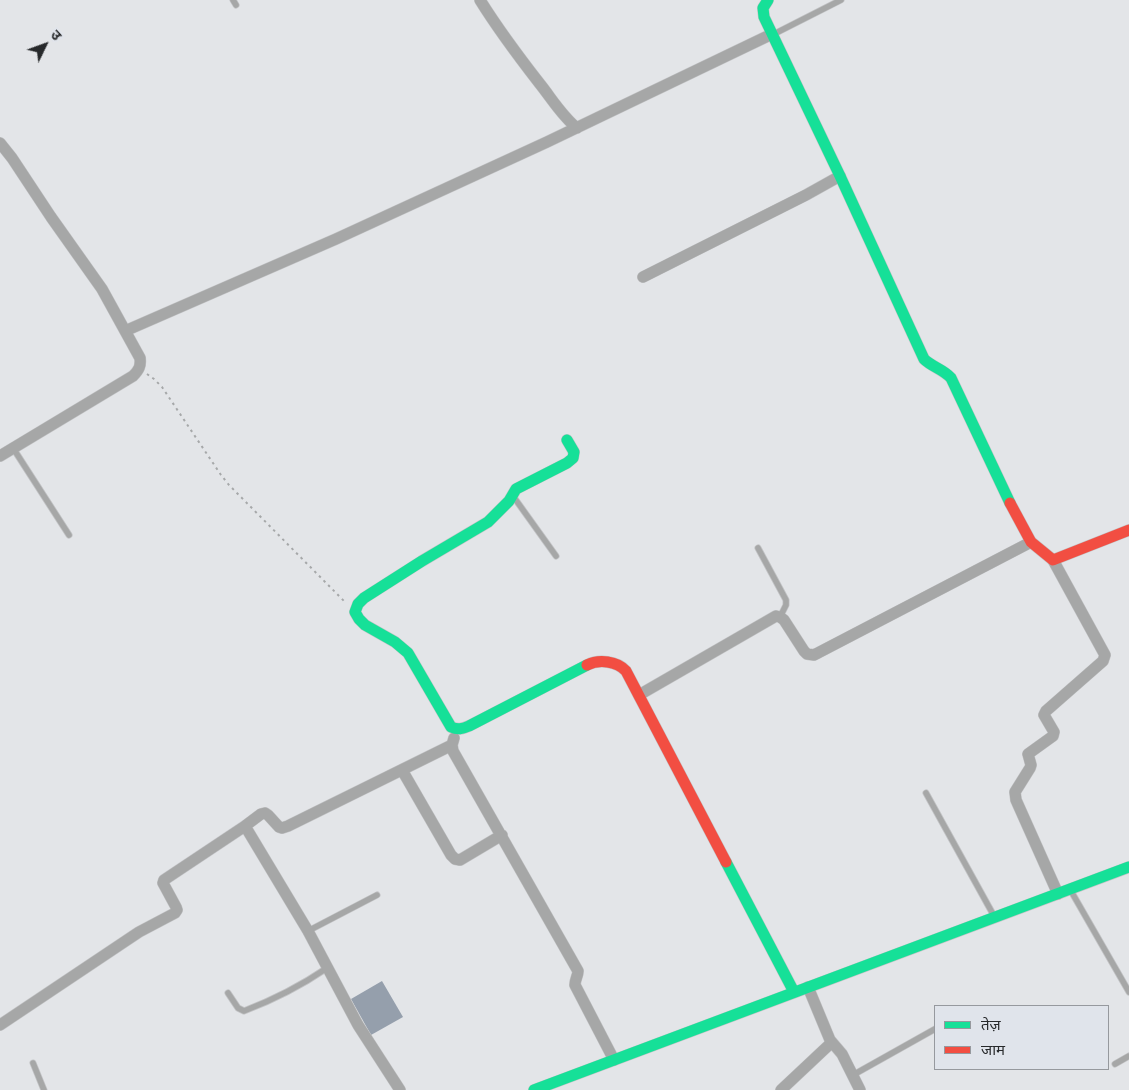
<!DOCTYPE html>
<meta charset="utf-8">
<style>
body{margin:0}
#map{position:relative;width:1129px;height:1090px;overflow:hidden;background:#e3e5e8;font-family:"Open Sans","Noto Sans Devanagari",sans-serif}
canvas{display:block}
.legend{position:absolute;left:934px;top:1005px;width:175px;height:65px;box-sizing:border-box;background:#e0e4eb;border:1px solid #96999e;margin:0;padding:6px 9px;list-style:none;font-size:15px;color:#27292b}
.legend li{display:flex;align-items:center;gap:10px;height:25px}
.legend b{width:25px;border:1px solid #96999e}
.north{position:absolute;left:20px;top:20px;width:50px;height:50px;-webkit-text-stroke:4px #e0e4eb;paint-order:stroke;rotate:48deg;font-size:14px;font-weight:700;line-height:20px;text-align:center;color:#27292b}
.north::after{content:'';display:block;margin:auto;width:18px;height:22px;background:#27292b;clip-path:polygon(50% 0,100% 100%,50% 72%,0 100%)}
</style>
<div id="map">
<canvas width="1129" height="1090"></canvas>
<ul class="legend">
<li><b style="height:6px;background:#16e098"></b>तेज़</li>
<li><b style="height:6px;background:#f24e42"></b>जाम</li>
</ul>
<div class="north">उ</div>
</div>
<script>
const context = document.querySelector('canvas').getContext('2d');
context.lineJoin = 'round';
function fillPath(path, color) { context.fillStyle = color; context.fill(path, 'evenodd'); }
function stroke(path, color, width, dash) { context.strokeStyle = color; context.lineWidth = width; context.lineCap = dash ? 'butt' : 'round'; context.setLineDash(dash || []); context.stroke(path); }
fillPath(new Path2D(`
 M382,981L403,1017L371,1035L351,999Z`), '#959fac');
const lane = new Path2D(`
 M233,0L236,5
 M774,34L841,0
 M13,448L69,535
 M513,496L556,556
 M758,548L786,600V605L780,617
 M926,793L994,916
 M1071,891L1129,992
 M308,931L377,895
 M228,993L238,1008L244,1011C273,1000 302,985 327,968
 M33,1063L44,1090
 M1115,1064L1129,1056
 M853,1075L935,1029`);
const street = new Path2D(`
 M480,0C498,29 519,57 540,84C552,99 562,116 577,128
 M0,143L12,158L51,217L102,289L140,358C141,366 139,370 133,376L0,456
 M643,277L806,195L840,176
 M125,331L336,239L547,142L772,34
 M1053,560L1105,655L1103,661L1046,711L1044,715L1054,732L1053,736L1028,754L1031,765L1030,768L1015,792L1016,800L1058,894
 M639,695L776,616L780,617L784,620L804,651L807,654L814,655L1031,542
 M454,738L452,745L453,751L578,971C578,976 575,979 575,985L614,1060
 M402,770L451,855L455,859L460,860L502,835
 M245,826L308,931L358,1025L400,1090
 M0,1025L139,932L175,913L177,910L176,907L163,883L164,880L245,826L261,814L265,813L268,815L279,827L282,828L288,826L452,745
 M830,1040L842,1054L860,1090
 M781,1090L830,1044V1040L808,987`);
const fast = new Path2D(`
 M768,0L763,8L764,17L840,176L924,359C932,367 943,369 951,378L1010,503
 M567,440L574,452L573,458L567,463L516,489L509,501L488,522L422,561L364,598L358,604L355,612L359,619L365,625L395,642L408,653L451,727C458,730 462,729 469,726L587,665
 M726,862L794,992
 M534,1090L1129,867`);
const jam = new Path2D(`
 M1010,503L1031,542L1053,560L1129,530
 M587,665C599,659 617,661 626,671L726,862`);
stroke(lane, '#c2c3c5', 7);
stroke(street, '#c2c3c5', 12);
stroke(fast, '#c2c3c5', 12);
stroke(jam, '#c2c3c5', 12);
stroke(new Path2D(`
 M147,374L154,379L162,387L221,475L229,485L344,601`), '#a6a8a9', 2, [2.5, 4]);
stroke(lane, '#a6a7a7', 5.5);
stroke(street, '#a6a7a7', 11);
stroke(fast, '#16e098', 11);
stroke(jam, '#f24e42', 11);
</script>
